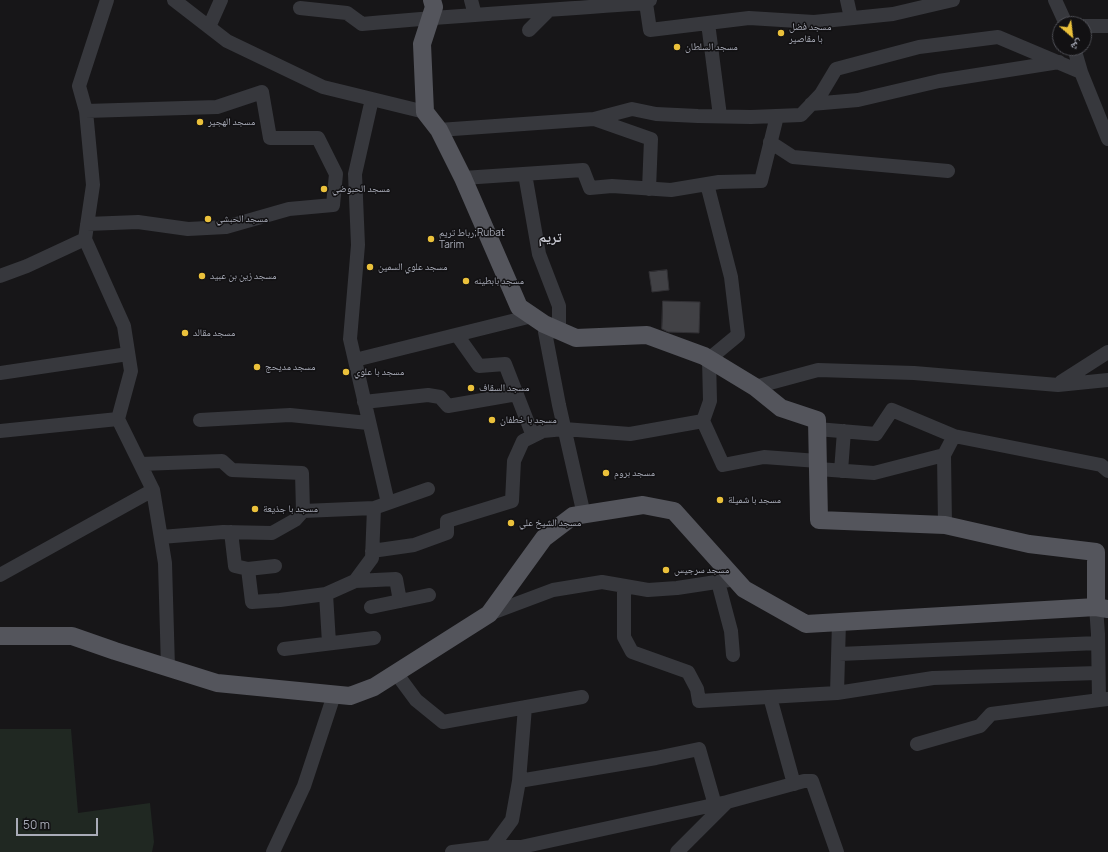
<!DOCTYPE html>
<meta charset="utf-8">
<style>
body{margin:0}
#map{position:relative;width:1108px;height:852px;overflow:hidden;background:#171618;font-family:Manrope,"Noto Naskh Arabic",sans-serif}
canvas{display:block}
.north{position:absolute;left:1052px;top:16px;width:40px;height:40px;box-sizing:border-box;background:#121113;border:1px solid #4e4f55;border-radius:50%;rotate:152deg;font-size:11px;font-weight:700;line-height:16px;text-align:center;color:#a9acb8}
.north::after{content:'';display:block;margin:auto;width:14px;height:18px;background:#ebc13b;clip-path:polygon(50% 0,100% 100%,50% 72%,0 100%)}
.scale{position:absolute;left:16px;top:818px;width:82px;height:18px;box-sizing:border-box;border:2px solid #a9acb8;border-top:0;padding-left:5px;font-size:12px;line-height:14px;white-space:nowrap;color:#a9acb8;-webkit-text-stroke:3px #121113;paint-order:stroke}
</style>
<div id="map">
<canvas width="1108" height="852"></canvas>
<div class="north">ش</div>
<div class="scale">50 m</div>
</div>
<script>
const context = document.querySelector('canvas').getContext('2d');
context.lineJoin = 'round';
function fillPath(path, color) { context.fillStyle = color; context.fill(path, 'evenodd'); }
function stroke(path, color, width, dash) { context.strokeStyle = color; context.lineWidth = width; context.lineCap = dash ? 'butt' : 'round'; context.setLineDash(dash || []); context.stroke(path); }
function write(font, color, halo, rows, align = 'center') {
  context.font = font + ' Manrope,"Noto Naskh Arabic",sans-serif'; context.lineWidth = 3; context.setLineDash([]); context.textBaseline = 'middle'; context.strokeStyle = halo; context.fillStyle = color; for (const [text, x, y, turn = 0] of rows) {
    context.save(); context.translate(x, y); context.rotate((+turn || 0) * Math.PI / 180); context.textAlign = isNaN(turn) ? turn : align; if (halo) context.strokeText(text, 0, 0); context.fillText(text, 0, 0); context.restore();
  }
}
fillPath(new Path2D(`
 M0,729H71L78,813L150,803L154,842L152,852H0Z`), '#202822');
const building = new Path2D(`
 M667,270L669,290L652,292L649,272Z
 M663,301L700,302L699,333L668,332L662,329Z`);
fillPath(building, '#414145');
stroke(building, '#313034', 1);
stroke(new Path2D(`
 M107,0L79,86L86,111L93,185L85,239L124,326L131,371L118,419L153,490L165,563L168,668
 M174,0L227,41L323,87L425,112
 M471,0L475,15
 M847,0L851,18
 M1055,0L1066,24
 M646,3L650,30L749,18L814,22L893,14L953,0
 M300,8L347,13L362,24C457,15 552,10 646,3L650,0
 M708,23L720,116
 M1084,26H1108
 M209,27L221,0
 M529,30L549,10
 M1074,48L1081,72
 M372,99L355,174L358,245L350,339L388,503
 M811,104L858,100L939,81L1059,62
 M86,111L217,107L262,92L270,138H318L336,174L333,205L289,209L226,227L188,229L138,222L87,224
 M594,119L651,139L649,189
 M439,130L594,119L632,109L656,114L698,116L751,117L801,115L821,94L836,69L919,47L998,37L1081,72L1108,139
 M770,142L793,157L948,171
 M525,174L539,254L559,306V331L545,332L559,405L584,515
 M463,178L583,170L590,188L612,186L671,190L719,182L761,181L777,116
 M0,276L27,266L85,239
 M457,335L479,366L505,364L533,436
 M355,360L532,316
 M0,373L128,354
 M1061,382L1108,352
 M755,387L818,370L914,373L1058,385L1108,380
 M364,402L428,395L440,397L448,406L517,394
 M200,420L290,415L368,423
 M703,421L723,465L764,457L818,461
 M817,429L876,434L892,410L954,436
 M0,431L118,419
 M944,455L945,525
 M141,464L222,461L232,470L302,473L303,511
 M818,469L874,473L944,455L954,436L1101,465L1108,471
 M841,471L844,431
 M231,532L235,566L248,569L275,566
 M161,537L223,532L272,533L295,520L303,511L374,508L428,489
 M372,551L414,545L447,533V521L512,501L514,461L523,441L543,431L564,429L630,434L703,421L710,401L709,359L738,335L731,277L707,184
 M248,569L252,602L280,600L326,594L355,581L372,558L374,508
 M0,575L153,490
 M355,581L396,579L400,601
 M718,582L731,631L733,655
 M624,586V637L632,652L688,672L697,689L699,701L837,693L933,678L1098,673
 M326,594L329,643
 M371,607L429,595
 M1096,607L1098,634L1099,700
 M489,614L553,590L602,582L648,590L677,588L736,579
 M284,649L374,638
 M839,654L1098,643
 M396,673L416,700L443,722L582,697
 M837,693L839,622
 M770,697L794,784
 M917,744L980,726L991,714L1108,699
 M519,781L525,707
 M486,851L492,847L512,820L519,781L656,758L699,749L715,805
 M273,852L304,786L334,695
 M452,852L492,847H521L727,802L804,781H812L837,852
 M677,852L727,802`), '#37383d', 14);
stroke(new Path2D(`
 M432,0L434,7L422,44L425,112L439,130L463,178L519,307L544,324L576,338L647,335L704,356L755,387L781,408L817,420L819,520L945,525L1029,544L1096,552V607
 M0,636H72L115,651L217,683L350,696L374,687L489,614L544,538L573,516L643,505L674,511L744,589L806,624L1096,607L1108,609`), '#54555c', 18);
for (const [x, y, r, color] of [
 [781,33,4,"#ebc13b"],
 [677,47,4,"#ebc13b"],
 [200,122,4,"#ebc13b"],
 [324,189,4,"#ebc13b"],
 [208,219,4,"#ebc13b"],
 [431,239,4,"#ebc13b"],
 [370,267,4,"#ebc13b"],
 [202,276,4,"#ebc13b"],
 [466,281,4,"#ebc13b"],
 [185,333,4,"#ebc13b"],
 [257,367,4,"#ebc13b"],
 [346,372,4,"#ebc13b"],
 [471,388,4,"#ebc13b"],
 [492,420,4,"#ebc13b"],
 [606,473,4,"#ebc13b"],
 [720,500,4,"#ebc13b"],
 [255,509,4,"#ebc13b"],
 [511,523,4,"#ebc13b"],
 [666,570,4,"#ebc13b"]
]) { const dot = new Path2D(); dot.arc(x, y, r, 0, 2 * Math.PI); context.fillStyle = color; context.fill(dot); stroke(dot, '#121113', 1.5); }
write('10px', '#a9acb8', '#121113', [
 ["مسجد فضل",789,27],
 ["با مقاصير",789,39],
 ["مسجد السلطان",685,47],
 ["مسجد الهجير",208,122],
 ["مسجد الحبوضي",332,189],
 ["مسجد الحبشي",216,219],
 ["رباط تريم;Rubat",439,233],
 ["Tarim",439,245],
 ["مسجد علوي السمين",378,267],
 ["مسجد زين بن عبيد",210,276],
 ["مسجد بابطينه",474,281],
 ["مسجد مقالد",193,333],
 ["مسجد مديحج",265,367],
 ["مسجد با علوي",354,372],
 ["مسجد السقاف",479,388],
 ["مسجد با خطفان",500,420],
 ["مسجد بروم",614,473],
 ["مسجد با شميلة",728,500],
 ["مسجد با جذيعة",263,509],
 ["مسجد الشيخ علي",519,523],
 ["مسجد سرجيس",674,570]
], 'left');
write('bold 14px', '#cacbd4', '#121113', [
 ["تريم",550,238]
]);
</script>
